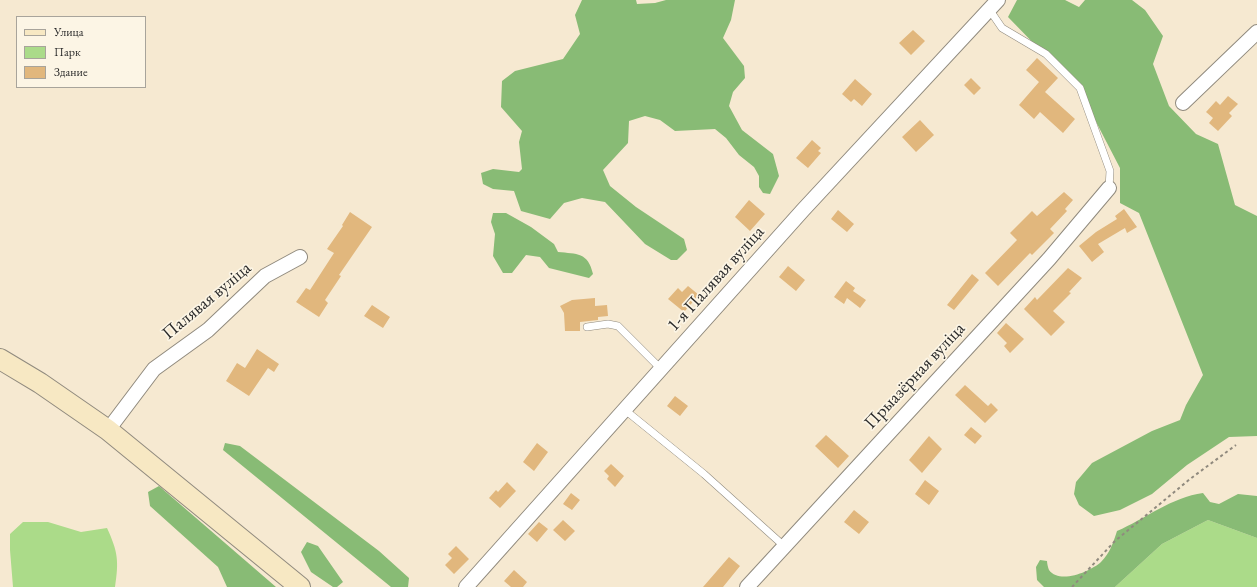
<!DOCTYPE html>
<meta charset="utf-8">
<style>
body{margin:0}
#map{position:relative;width:1257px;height:587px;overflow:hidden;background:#f6e9d1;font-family:"EB Garamond",serif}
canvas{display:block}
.legend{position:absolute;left:16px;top:16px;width:130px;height:72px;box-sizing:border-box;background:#fcf5e5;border:1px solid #a8a49b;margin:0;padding:5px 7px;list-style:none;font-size:12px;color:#2b2b2b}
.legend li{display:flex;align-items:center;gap:8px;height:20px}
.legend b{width:20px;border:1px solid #a8a49b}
</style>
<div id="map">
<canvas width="1257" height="587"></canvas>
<ul class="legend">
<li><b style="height:5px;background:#f7e8c3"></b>Улица</li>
<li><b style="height:11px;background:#abdb89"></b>Парк</li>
<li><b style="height:11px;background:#e1b77d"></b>Здание</li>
</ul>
</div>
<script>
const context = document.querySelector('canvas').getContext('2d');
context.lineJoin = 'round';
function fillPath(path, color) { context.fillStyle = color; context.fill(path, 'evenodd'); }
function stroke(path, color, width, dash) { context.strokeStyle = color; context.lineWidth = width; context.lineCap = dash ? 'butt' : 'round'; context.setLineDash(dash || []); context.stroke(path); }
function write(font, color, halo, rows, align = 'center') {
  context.font = font + ' "EB Garamond",serif'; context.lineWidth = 3.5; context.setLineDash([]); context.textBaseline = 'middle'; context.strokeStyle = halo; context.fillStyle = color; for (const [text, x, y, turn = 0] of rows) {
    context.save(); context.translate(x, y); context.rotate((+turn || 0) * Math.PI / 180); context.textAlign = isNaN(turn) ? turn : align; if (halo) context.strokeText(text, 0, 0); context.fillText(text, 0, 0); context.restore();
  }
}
fillPath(new Path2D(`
 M1208,520L1257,538V587H1115L1162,544Z
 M23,522H48L81,532L107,528C118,552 119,561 115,587H13L10,550V534Z`), '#abdb89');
fillPath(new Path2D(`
 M582,0H636L637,4L655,3L666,0H735L731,20L723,38L744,66L745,78L733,92L729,106L742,130L773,154L779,176L770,194L763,193L759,187V176L754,167L739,155L726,138L715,129L675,131L660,120L645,116L629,121L628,143L603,170L610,186L636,207L684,239L687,250L677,260H671L645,244L605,202L582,198L564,203L550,219L521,211L514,191L493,189L483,184L481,173L493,169L519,172L522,169L519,142L522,131L501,107L502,81L515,71L563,59L580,34L575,15Z
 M1017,0H1065L1079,7L1085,0H1132L1145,10L1163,36L1153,64L1169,106L1196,134L1218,144L1235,205L1257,216V436L1229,437L1187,465L1152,494L1120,510L1094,516L1079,505L1074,494L1076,482L1092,463L1152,431L1180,420L1186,405L1203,375L1139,213L1120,203V168L1080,91L1008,17Z
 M493,213H506L531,227L554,244L558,252C577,254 588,252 593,274L589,278L549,268L540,257L526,255L512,273H503L493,256L495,234L491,222Z
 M225,443L240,446L379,551L409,578L408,587H391L223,450Z
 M159,486L276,587H227L218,567L150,506L148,492Z
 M1203,493L1210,502L1219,504L1238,494L1257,496V538L1208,520L1162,544L1115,587H1044L1037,580L1036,567L1040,560L1047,561C1047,563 1048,568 1049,570C1060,585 1091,571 1101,562C1110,553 1113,543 1117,531C1145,519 1172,497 1203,493Z
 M307,542L318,546L343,582L337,587H333L311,572L301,552Z`), '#88bb75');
fillPath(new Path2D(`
 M913,30L925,41L911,55L899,43Z
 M1037,58L1058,78L1045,92L1075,119L1063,133L1040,112L1034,119L1019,105L1039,82L1026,70Z
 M971,78L981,88L974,95L964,85Z
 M855,79L872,94L862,106L854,99L851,102L842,94Z
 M1228,96L1238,104L1229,113L1232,116L1218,131L1209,123L1213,118L1206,112L1216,101L1220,105Z
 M920,120L934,135L916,152L902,137Z
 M812,140L821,148L818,151L821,153L808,168L796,158Z
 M1064,192L1073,200L1065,209L1067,211L1050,229L1054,233L1032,255L1030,253L998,286L985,273L1017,240L1010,233L1032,211L1037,216Z
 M749,200L765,214L750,231L735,217Z
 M1124,209L1137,227L1127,233L1125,228L1098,244L1104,252L1092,262L1079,246L1096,232L1117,219L1115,216Z
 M838,210L854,224L847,232L831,219Z
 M350,212L372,227L339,275L341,276L325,300L328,303L319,317L296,302L306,288L310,290L334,253L327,249L343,226L342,225Z
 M788,266L805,280L796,291L779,277Z
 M1068,268L1082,278L1069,292L1071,293L1053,311L1065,322L1051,336L1024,309L1035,297L1037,300Z
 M972,274L979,280L954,310L947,305Z
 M846,281L855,288L853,291L866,300L860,308L847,298L844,304L834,297Z
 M688,286L699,295L684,312L668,299L678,288L682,292Z
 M595,298V306L607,305L608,316L598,317V320L580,322V331H565L564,313L560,306L572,300Z
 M372,305L390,317L383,328L364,316Z
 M1006,323L1024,339L1010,353L1004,346L1007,343L997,333Z
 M257,349L279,364L274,372L268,368L249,396L226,381L237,363L245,368Z
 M965,385L988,406L991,403L998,410L985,423L955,395Z
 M675,396L688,406L680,416L667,406Z
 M971,427L982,436L975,444L964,435Z
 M826,435L849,456L838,468L815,446Z
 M929,436L942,449L922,473L909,460Z
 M537,443L548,452L534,471L523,462Z
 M611,464L624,476L615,487L607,479L609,476L604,471Z
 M925,480L939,491L929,505L915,494Z
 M507,482L516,491L500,508L489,498L496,490L498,492Z
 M571,493L580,500L572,510L563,504Z
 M854,510L869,522L859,534L844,522Z
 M563,520L575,531L565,541L553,530Z
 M539,522L548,529L537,542L528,534Z
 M456,546L469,559L454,574L445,565L452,558L448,554Z
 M729,557L740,566L723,587H703Z
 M514,570L527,582L523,587H511L504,581Z`), '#e1b77d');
const service = new Path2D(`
 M989,9L1002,28L1046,54L1080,88L1110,171L1109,188
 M587,327L608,324L618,326L661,369
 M625,410L704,474L784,546`);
const minor = new Path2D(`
 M1183,103L1257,32
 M108,430L154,369L208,330L265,276L300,257
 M466,587L803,210L998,0
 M747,587L1049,259L1109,188`);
const secondary = new Path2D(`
 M0,359L40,383L108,430L300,587`);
stroke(service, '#908a7e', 8);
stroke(minor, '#908a7e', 16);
stroke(secondary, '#908a7e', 22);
stroke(new Path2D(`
 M1072,587L1115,541L1190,479L1236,445`), '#908a7e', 2, [3, 3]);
stroke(service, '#fff', 7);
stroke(minor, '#fff', 14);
stroke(secondary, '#f7e8c3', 20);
write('18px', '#2b2b2b', '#fcf5e5', [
 ["1-я Палявая вуліца",716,279,-48],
 ["Палявая вуліца",207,301,-40],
 ["Прыазёрная вуліца",915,376,-47]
]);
</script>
